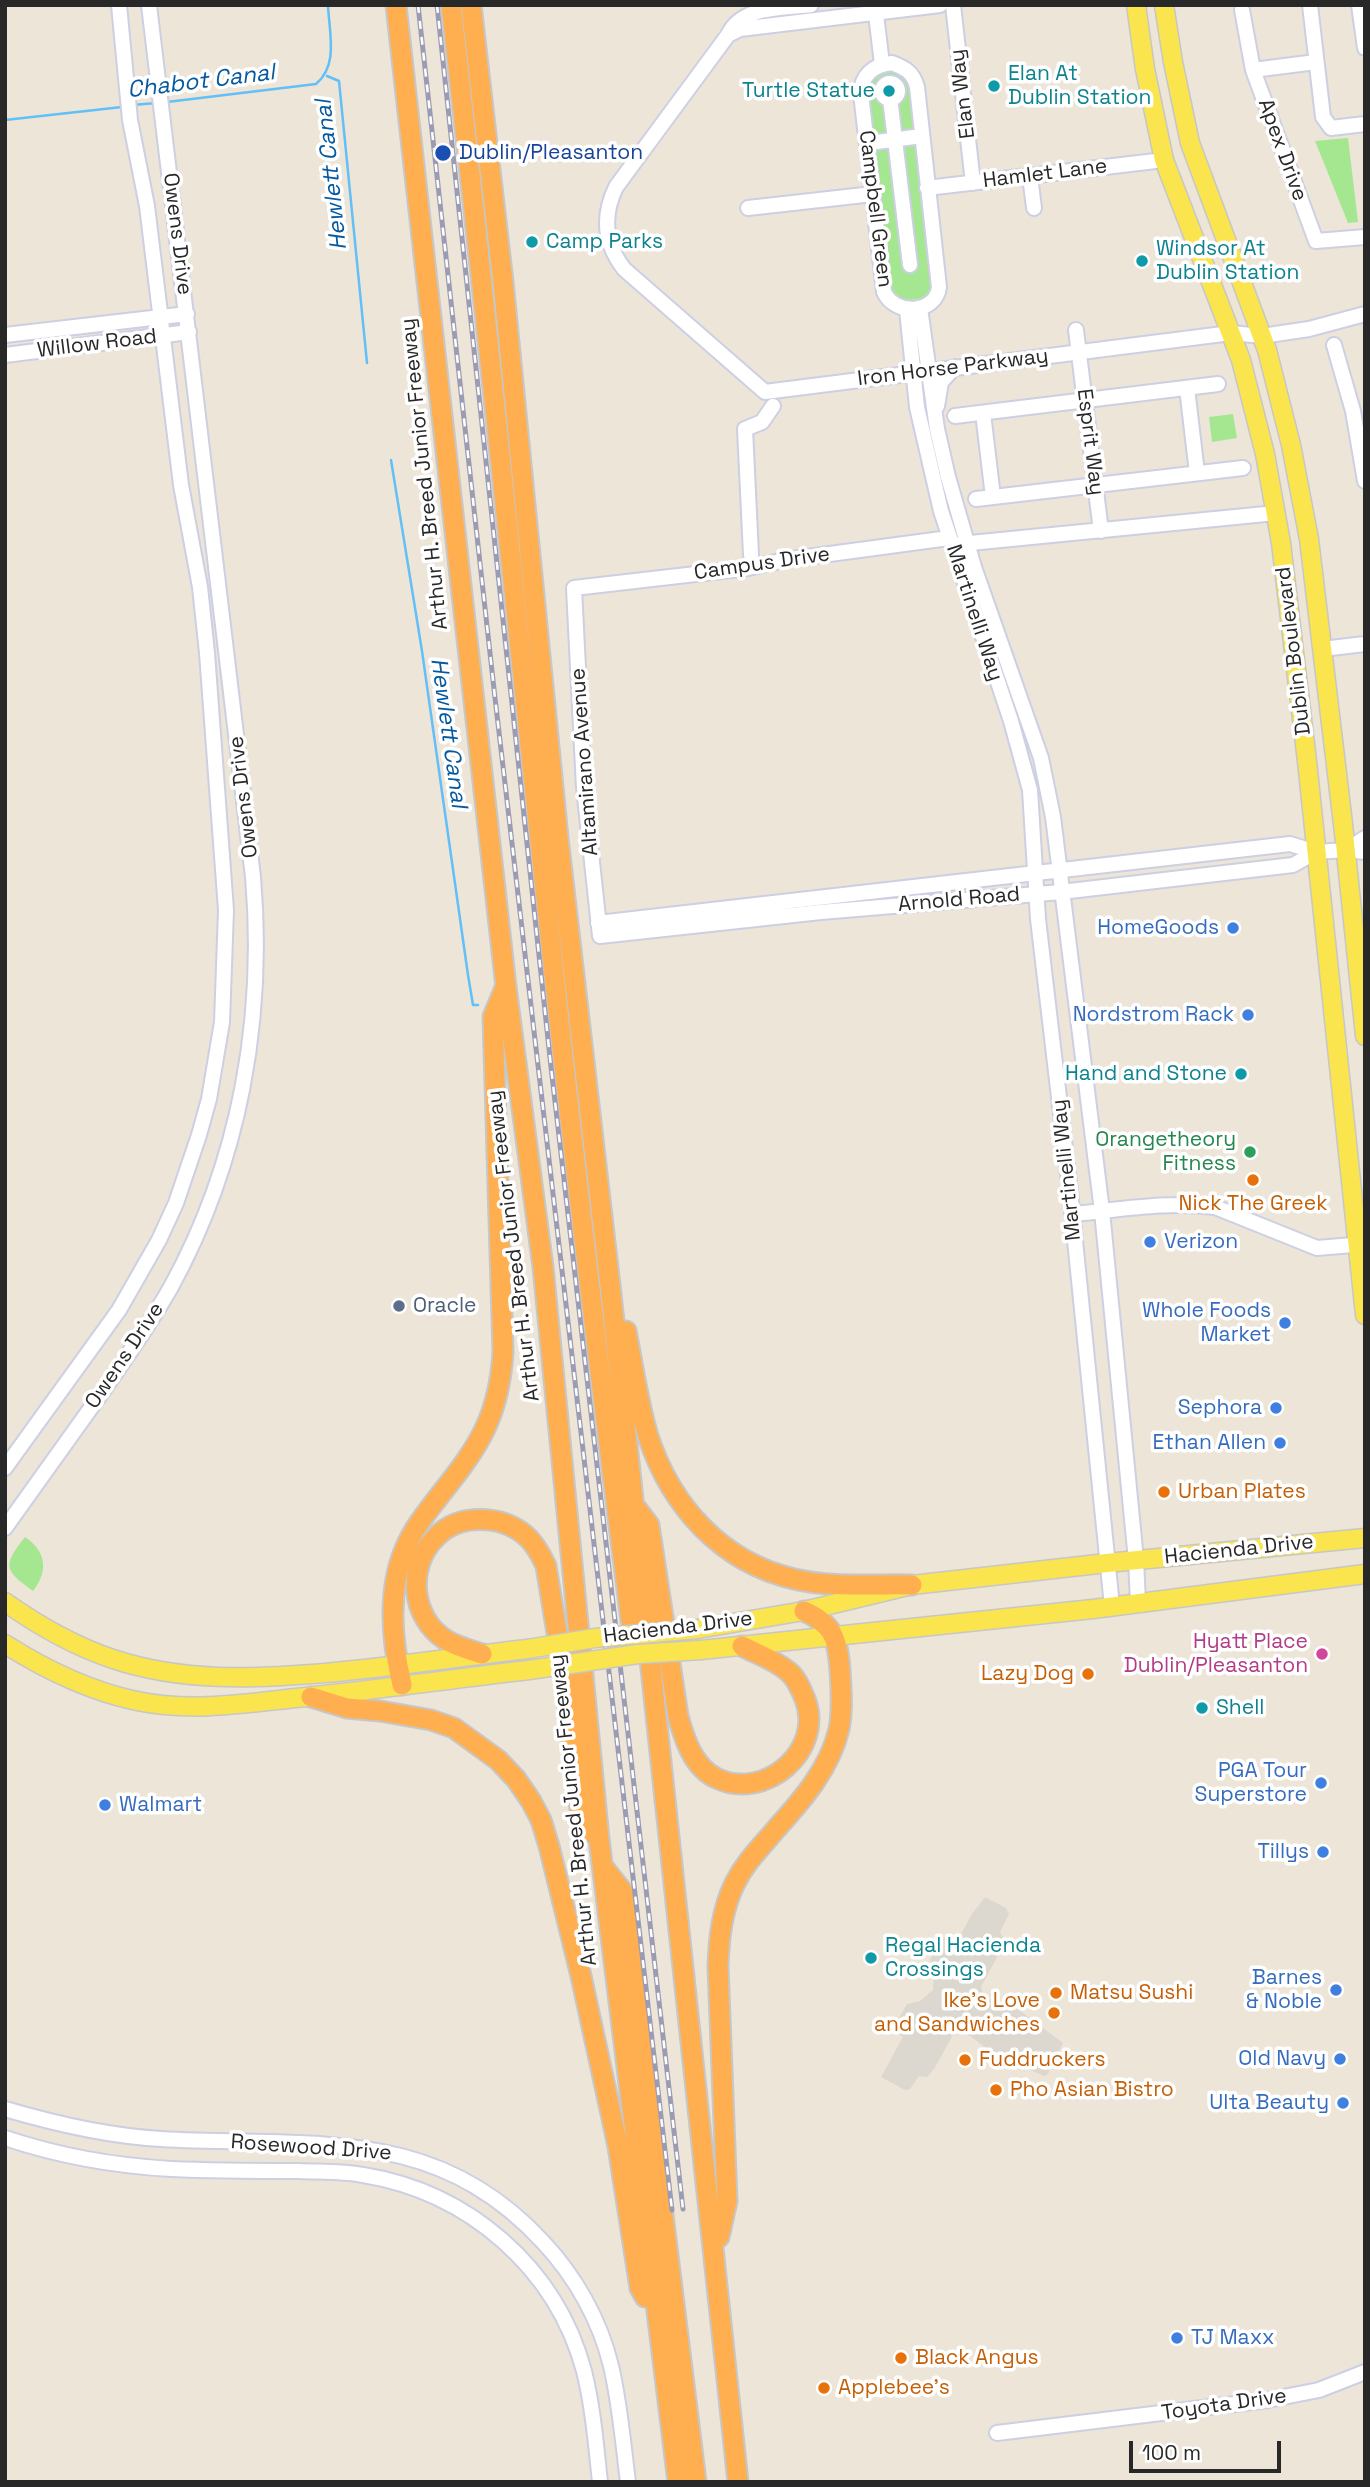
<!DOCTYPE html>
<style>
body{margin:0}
#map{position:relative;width:1370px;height:2487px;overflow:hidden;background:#ece5d8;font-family:"Space Grotesk",sans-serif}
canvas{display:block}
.frame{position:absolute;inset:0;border:7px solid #282828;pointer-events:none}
.scale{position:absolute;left:1129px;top:2441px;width:152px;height:32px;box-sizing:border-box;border:4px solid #282828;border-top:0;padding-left:9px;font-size:21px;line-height:24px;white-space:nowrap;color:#282828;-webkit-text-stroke:5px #fff;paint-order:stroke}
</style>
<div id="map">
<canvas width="1370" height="2487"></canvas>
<div class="frame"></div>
<div class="scale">100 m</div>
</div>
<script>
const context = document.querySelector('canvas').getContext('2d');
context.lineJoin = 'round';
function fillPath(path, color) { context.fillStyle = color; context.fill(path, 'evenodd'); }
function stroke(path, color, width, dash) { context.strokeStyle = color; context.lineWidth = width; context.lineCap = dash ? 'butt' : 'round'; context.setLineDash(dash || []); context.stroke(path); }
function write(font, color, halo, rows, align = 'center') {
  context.font = font + ' "Space Grotesk",sans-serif'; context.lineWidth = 7; context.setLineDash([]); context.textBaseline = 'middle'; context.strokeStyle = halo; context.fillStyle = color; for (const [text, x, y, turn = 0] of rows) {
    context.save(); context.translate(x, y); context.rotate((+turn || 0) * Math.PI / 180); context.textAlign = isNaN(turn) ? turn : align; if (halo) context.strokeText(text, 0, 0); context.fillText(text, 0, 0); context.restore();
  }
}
fillPath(new Path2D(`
 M898,71L910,78L936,277L930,294C916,302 903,302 891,293L870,98L867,96L865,87L876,74Z
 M1348,138L1358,222L1348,223L1315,141Z
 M1233,414L1237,438L1212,442L1209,417Z
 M25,1537C46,1551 49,1571 33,1591C4,1570 2,1566 25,1537Z`), '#a4e790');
fillPath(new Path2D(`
 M985,1897L1006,1908L1009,1914L1000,1932L1005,1941L1002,1948L981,1987L984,1997L1019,2010L1063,2043L1048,2074L1044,2076L994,2054L966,2033L953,2035L934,2069L927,2077L919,2076L910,2089L905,2090L881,2077L903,2037L892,2030L907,2004L920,2001L933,1990L934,1974L930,1960L943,1937L956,1943L972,1914Z`), '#dcd8cf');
stroke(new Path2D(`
 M327,76L339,81L367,363
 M167,102L316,84C339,65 329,32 328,5
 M132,105L157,103
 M5,120L122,107
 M391,460L422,651L468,975L473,1005H478`), '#62bff7', 2.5);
const minor = new Path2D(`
 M811,5C783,9 742,5 728,35L616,187C602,216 604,243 624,269L765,392L1231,333L1262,336L1309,329L1365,314
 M953,5L973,183
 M1310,5L1323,117L1331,128L1365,124
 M1359,5L1365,48
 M875,6L882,64
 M1242,10L1253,70L1316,241L1365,237
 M728,35L740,29L940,5
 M892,63C905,68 913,72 917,87L939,287C936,314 895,316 884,292L861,94C861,75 874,65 892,63Z
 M1253,70L1316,62
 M882 91a8 8 0 1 1 16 0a8 8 0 1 1-16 0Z
 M890,98L910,265
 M877,142L914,137
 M1030,176L1034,208
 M927,188L1164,160
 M748,208L873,194
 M920,308L937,429L948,477L974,567L1041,758L1053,817L1102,1211L1136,1560L1138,1602
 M907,310L917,407L941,511L1011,721L1030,790L1038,919L1070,1191L1112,1606
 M1076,330L1101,531
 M5,335L187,314
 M1334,345L1353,411L1365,481
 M5,355L189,332
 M1187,388L1197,473
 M937,406L941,382L955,367
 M983,413L993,497
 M955,416L1218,384
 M976,499L1243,468
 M949,538L785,560L748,568L574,588L584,788L600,936L821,912L1061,892L1293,865L1316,852
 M960,544L1276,513
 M751,555L745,429L762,422L773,406
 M1322,649L1365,644
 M1346,850L1365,838
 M598,923C828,895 1059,872 1290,844L1316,852L1346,850L1365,852
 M1072,1214C1119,1210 1167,1201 1215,1207L1317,1248L1365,1244
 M5,1468L119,1310L159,1240L176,1203L199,1135L209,1099L222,1022L226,910L207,653L200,587L181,485L147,206L130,120L119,5
 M5,1528C36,1485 67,1442 98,1398C123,1362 149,1326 171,1287C240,1161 265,1019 253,877L149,5
 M5,2109C56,2124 108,2136 161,2139C306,2148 433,2122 543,2242C575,2276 600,2320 611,2366C620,2404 623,2443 628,2482
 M5,2138C59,2156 115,2166 172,2169C214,2171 257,2171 299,2171C320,2172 342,2171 363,2175C468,2192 556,2267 584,2371C593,2407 596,2445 600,2482
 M997,2433L1268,2400L1319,2390L1365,2372`);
const major = new Path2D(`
 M1136,5L1145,69L1164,160L1241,360L1265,454L1281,543L1307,761L1365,1315
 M1164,5L1173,62L1190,143L1267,350L1291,445L1309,539L1343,824L1365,1036
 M5,1602C39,1626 74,1646 113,1659C182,1682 254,1679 325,1673C393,1667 459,1657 527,1649
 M698,1629L804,1611L912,1585L1107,1563L1365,1538
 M5,1644C46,1670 89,1691 137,1701C190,1712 242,1704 296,1698C374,1690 451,1679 529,1670
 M701,1650L1093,1609L1365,1574`);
const highway = new Path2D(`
 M396,5L506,987L543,1267L599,1839L678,2482
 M451,5C487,315 517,626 550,937C575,1173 604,1409 634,1644L638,1651
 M471,5L503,282L558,838L611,1294L738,2482
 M626,1331C633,1366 638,1403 648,1436C671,1506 721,1562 794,1579C832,1588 873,1584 912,1585
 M633,1504L649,1525L678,1716C684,1738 693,1767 716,1778C765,1802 825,1750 805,1699C801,1689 797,1679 789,1672C775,1660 757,1654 742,1646
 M482,1654C470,1650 457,1647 446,1640C411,1618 406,1566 436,1537C459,1513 501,1515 525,1535C535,1543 541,1555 546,1566L565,1682L581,1818L599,1839
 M402,1685C392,1642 387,1591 405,1549C413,1529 427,1512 440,1495C479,1446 499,1417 503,1352L493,1017L505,988
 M311,1697L347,1708L380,1711L431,1720L454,1728L498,1760L516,1779L531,1801L541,1820L549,1846L581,1976L618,2146L640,2288L645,2297
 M603,1867L623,1892L696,2482
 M719,2237L727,2201L718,1966C719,1938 722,1909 735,1883C746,1861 762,1846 777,1828C803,1799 830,1768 839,1729C843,1709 841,1689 840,1670C838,1639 833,1624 804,1611`);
stroke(minor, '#cdcfe3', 18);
stroke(major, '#c7c7c7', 21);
stroke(highway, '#c7c7c7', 23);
stroke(minor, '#fff', 14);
stroke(major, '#fae54e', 18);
stroke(highway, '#ffaf50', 19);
const rail = new Path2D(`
 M418,5L495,698L672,2210
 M437,5L551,1067L683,2209`);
stroke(rail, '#9b9cb4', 5);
stroke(rail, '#fff', 2.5, [8]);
const majorBridge = new Path2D(`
 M527,1649L595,1638L698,1629
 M529,1670L638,1654L701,1650`);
stroke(majorBridge, '#c7c7c7', 21, []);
stroke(majorBridge, '#fae54e', 18);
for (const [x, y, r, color] of [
 [994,86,7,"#0f9aa8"],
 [889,91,7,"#0f9aa8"],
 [443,153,9,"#1a4fb4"],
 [532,242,7,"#0f9aa8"],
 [1142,261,7,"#0f9aa8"],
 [1233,928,7,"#3f7fe0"],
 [1248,1015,7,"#3f7fe0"],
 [1241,1074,7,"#0f9aa8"],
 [1250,1152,7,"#2e9e5b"],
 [1253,1180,7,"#e8710a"],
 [1150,1242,7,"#3f7fe0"],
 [399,1306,7,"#5c6f8a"],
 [1285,1323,7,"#3f7fe0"],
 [1276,1408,7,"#3f7fe0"],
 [1280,1443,7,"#3f7fe0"],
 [1164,1492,7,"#e8710a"],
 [1322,1654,7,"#d1479c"],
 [1088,1674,7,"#e8710a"],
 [1202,1708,7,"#0f9aa8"],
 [1321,1783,7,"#3f7fe0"],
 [105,1805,7,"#3f7fe0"],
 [1323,1852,7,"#3f7fe0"],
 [871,1958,7,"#0f9aa8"],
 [1336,1990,7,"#3f7fe0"],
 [1056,1993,7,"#e8710a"],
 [1054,2013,7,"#e8710a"],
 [1340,2059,7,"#3f7fe0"],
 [965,2060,7,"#e8710a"],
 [996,2090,7,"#e8710a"],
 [1343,2103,7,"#3f7fe0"],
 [1177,2338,7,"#3f7fe0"],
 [901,2358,7,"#e8710a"],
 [824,2388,7,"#e8710a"]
]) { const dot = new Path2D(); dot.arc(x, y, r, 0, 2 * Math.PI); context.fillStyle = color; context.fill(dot); stroke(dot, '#fff', 2.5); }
write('21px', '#0d838f', '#fff', [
 ["Elan At",1008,74],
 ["Dublin Station",1008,98],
 ["Turtle Statue",875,91,"right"],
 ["Camp Parks",546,242],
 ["Windsor At",1156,249],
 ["Dublin Station",1156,273],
 ["Hand and Stone",1227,1074,"right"],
 ["Shell",1216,1708],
 ["Regal Hacienda",885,1946],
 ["Crossings",885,1970]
], 'left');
write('21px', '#282828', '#fff', [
 ["Elan Way",963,94,-97],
 ["Apex Drive",1282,150,70],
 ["Hamlet Lane",1045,174,-7],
 ["Campbell Green",875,209,83],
 ["Owens Drive",177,234,83],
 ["Willow Road",97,344,-7],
 ["Iron Horse Parkway",953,368,-7],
 ["Esprit Way",1090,442,83],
 ["Arthur H. Breed Junior Freeway",425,474,-96],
 ["Campus Drive",762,564,-8],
 ["Martinelli Way",974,613,72],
 ["Dublin Boulevard",1294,651,-97],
 ["Altamirano Avenue",585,762,-94],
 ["Owens Drive",244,797,-97],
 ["Arnold Road",959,900,-5],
 ["Martinelli Way",1067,1170,-96],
 ["Arthur H. Breed Junior Freeway",514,1246,-97],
 ["Owens Drive",125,1356,-56],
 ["Hacienda Drive",1239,1550,-6],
 ["Hacienda Drive",678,1628,-7],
 ["Arthur H. Breed Junior Freeway",574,1810,-96],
 ["Rosewood Drive",311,2148,4],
 ["Toyota Drive",1224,2405,-8]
]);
write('21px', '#164399', '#fff', [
 ["Dublin/Pleasanton",459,153]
], 'left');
write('21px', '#366cbe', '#fff', [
 ["HomeGoods",1219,928],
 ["Nordstrom Rack",1234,1015],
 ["Verizon",1164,1242,"left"],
 ["Whole Foods",1271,1311],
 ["Market",1271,1335],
 ["Sephora",1262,1408],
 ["Ethan Allen",1266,1443],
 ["PGA Tour",1307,1771],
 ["Superstore",1307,1795],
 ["Walmart",119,1805,"left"],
 ["Tillys",1309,1852],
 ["Barnes",1322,1978],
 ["& Noble",1322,2002],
 ["Old Navy",1326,2059],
 ["Ulta Beauty",1329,2103],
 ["TJ Maxx",1191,2338,"left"]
], 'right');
write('21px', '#27864d', '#fff', [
 ["Orangetheory",1236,1140],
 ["Fitness",1236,1164]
], 'right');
write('21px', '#c56008', '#fff', [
 ["Nick The Greek",1253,1204,"center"],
 ["Urban Plates",1178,1492],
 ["Lazy Dog",1074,1674,"right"],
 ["Matsu Sushi",1070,1993],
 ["Ike's Love",1040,2001,"right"],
 ["and Sandwiches",1040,2025,"right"],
 ["Fuddruckers",979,2060],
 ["Pho Asian Bistro",1010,2090],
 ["Black Angus",915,2358],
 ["Applebee's",838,2388]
], 'left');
write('21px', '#4e5e75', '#fff', [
 ["Oracle",413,1306]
], 'left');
write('21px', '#b23c85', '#fff', [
 ["Hyatt Place",1308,1642],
 ["Dublin/Pleasanton",1308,1666]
], 'right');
write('italic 23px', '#0459a0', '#fff', [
 ["Chabot Canal",201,82,-7],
 ["Hewlett Canal",332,175,-96],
 ["Hewlett Canal",448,733,82]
]);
</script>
